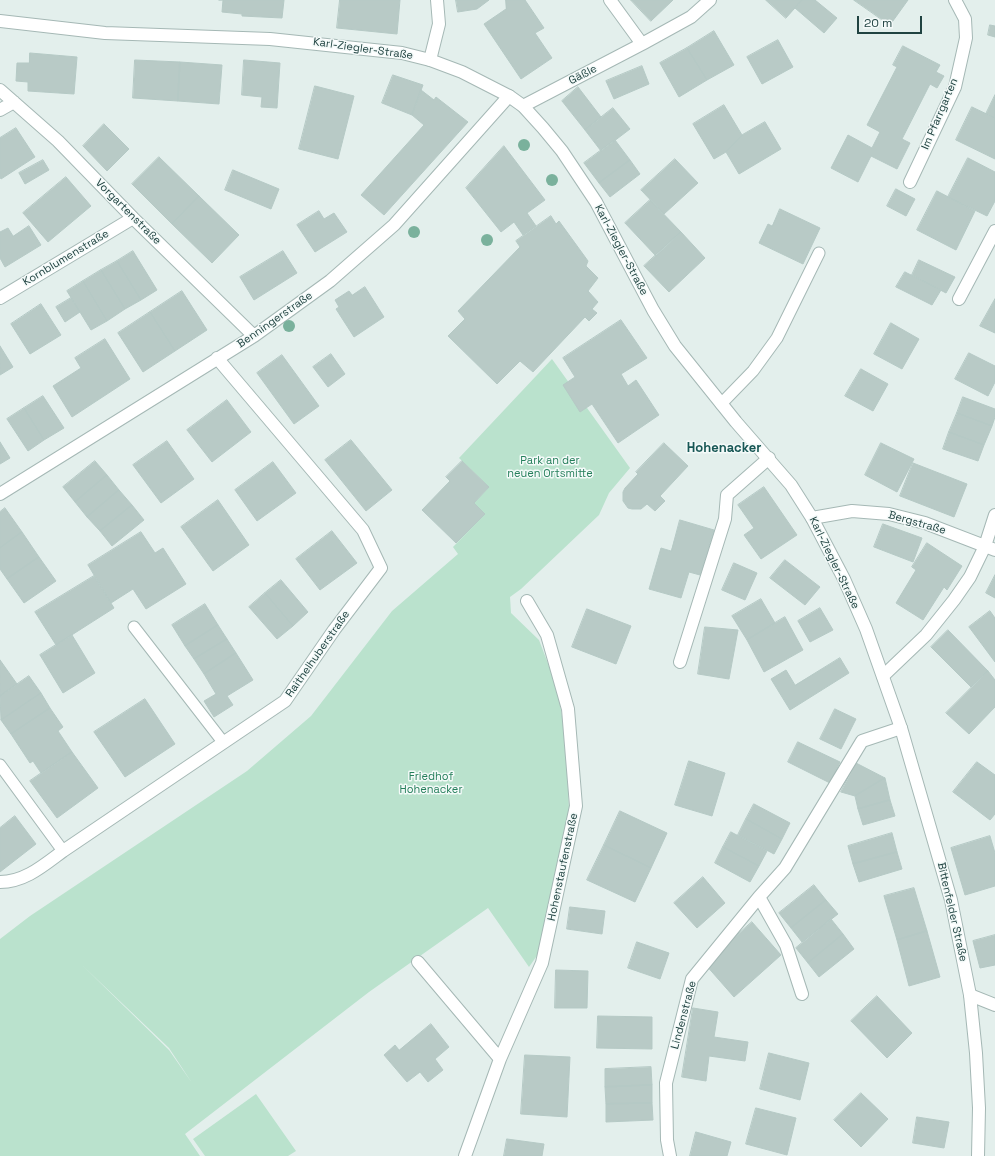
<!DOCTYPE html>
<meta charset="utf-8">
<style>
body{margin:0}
#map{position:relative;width:995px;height:1156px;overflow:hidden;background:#e3efec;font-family:"Space Grotesk",sans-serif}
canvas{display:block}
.scale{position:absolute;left:857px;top:16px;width:65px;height:18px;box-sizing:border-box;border:2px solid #204341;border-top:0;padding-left:5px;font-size:12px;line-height:14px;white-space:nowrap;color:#204341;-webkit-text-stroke:3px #f4faf9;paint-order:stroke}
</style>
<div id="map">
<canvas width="995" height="1156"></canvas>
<div class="scale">20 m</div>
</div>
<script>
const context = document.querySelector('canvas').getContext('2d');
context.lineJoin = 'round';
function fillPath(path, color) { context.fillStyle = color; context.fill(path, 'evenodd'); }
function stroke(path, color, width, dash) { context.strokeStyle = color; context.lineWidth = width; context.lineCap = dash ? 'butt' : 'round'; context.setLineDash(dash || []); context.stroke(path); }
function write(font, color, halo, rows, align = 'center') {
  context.font = font + ' "Space Grotesk",sans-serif'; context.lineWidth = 3; context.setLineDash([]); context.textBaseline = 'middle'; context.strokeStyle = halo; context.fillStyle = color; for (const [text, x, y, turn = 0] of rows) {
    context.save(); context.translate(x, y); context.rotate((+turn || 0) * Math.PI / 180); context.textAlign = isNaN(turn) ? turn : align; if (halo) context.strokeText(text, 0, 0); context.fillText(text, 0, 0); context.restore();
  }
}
fillPath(new Path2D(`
 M552,359L630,468L609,493L599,515L521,589L510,597L511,613L539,640L557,687L565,734L569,808L559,863L541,950L529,967L488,908L369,992L185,1134L200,1156H0V939L30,916L247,771L311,716L392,611L458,554L453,547L485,514L474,503L489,487L459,458ZM82,965L169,1048L192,1083L169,1050Z
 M256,1094L296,1151L288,1156H205L193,1139Z`), '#bae2cd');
const building = new Path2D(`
 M219,0H284L282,18L242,16V14L222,12L223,0Z
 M340,0H400L397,34L337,28Z
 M456,0H489L477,9L458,12Z
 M506,0H525L544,28L535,33L552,58L521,79L484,24L506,9Z
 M631,0H673L651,21Z
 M766,0H802L786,18Z
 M802,0H815L837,18L824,33L795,8Z
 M854,0H908L890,25Z
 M990,25L995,26V37L988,35Z
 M714,31L734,65L707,80L687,48Z
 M778,40L793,67L762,84L747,57Z
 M903,46L940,65L936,72L944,76L937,88L930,84L902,139L910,143L897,169L871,156L858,182L831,168L848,135L872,148L880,132L867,125L897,67L893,65Z
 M687,48L707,80L679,97L660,63Z
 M30,53L77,57L74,94L28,91V82L16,81L17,63H29Z
 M135,60L180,62L178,101L133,98Z
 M244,60L280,63L277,108L261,107L262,97L242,95Z
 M180,62L222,65L219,104L178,101Z
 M642,66L649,84L614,99L606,81Z
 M393,75L423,85L412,115L382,103Z
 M315,86L354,96L338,159L299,149Z
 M578,87L601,117L585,130L562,101Z
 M421,90L434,100L436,97L468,122L384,215L361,195L424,125L412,115Z
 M995,95V118L986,114Z
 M724,105L742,135L726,152L714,159L693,124Z
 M972,107L995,118V159L956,140Z
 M613,108L630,129L601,151L585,130Z
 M765,122L781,149L739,174L726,152L742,135Z
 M104,124L129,149L107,171L83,146Z
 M16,128L35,157L1,179L0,177V138Z
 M615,140L630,160L599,183L584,163Z
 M504,146L545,200L527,213L536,226L523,235L514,222L501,232L466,188Z
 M159,157L199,196L172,224L132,184Z
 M968,158L995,172V201L987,216L948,197Z
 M675,159L698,183L664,214L641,190Z
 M43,160L49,170L25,184L19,173Z
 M630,160L640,174L610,197L599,183Z
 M233,170L279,189L271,209L225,190Z
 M66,177L91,206L48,242L23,213Z
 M896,189L915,199L906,216L887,206Z
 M937,191L975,211L956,250L917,230Z
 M199,196L239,235L212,263L172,224Z
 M650,200L681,232L656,256L625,223Z
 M780,209L820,228L803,264L759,243L768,224L772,226Z
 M319,211L324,219L334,213L347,232L315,252L297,225Z
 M551,216L556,224L559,221L588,261L586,266L598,278L588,291L598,302L592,309L597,313L589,321L585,317L533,372L520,361L497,384L448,336L465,319L458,311L520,247L516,241Z
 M29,226L41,245L5,267L0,258V232L8,228L13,236Z
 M681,232L705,258L669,292L644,266Z
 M133,251L157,290L141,300L117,261Z
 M283,251L297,273L254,300L240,277Z
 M919,260L955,277L946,293L912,275Z
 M117,261L141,300L125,309L101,270Z
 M101,270L125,309L107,321L83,281Z
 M905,272L941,290L932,305L896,287Z
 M83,281L107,321L91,330L67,291Z
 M365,287L384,317L354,337L336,309L339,307L335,300L349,291L352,295Z
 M182,291L207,330L175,351L150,312Z
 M71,298L80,312L65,322L56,307Z
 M995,299V333L980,326Z
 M41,304L61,335L30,354L11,324Z
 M150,312L175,351L143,372L118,333Z
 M621,320L647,358L621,374L628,386L636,380L659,415L618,443L592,404L580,412L563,385L575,377L563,358Z
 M891,323L919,339L902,369L874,354Z
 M105,339L130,379L72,417L53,386L81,368L75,358Z
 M0,346L13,367L0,375Z
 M969,353L995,366V382L988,396L955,379Z
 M331,354L345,374L328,387L313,367Z
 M282,355L319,406L294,424L257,373Z
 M861,369L888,384L873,411L845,396Z
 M43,396L64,428L44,440L24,408Z
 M963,397L995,409V417L992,426L957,413Z
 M227,400L251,432L212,462L187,430Z
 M24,408L44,440L28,451L7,419Z
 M957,413L992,426L984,445L949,432Z
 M949,432L984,445L978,461L943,449Z
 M351,440L392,490L366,511L325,460Z
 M167,441L194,479L161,503L133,465Z
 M0,442L10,458L0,464Z
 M664,443L688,466L660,496L665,501L655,511L647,504L641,509H632L628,508L623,501V492L625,488L638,474L636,472Z
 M881,443L914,459L897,492L865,475Z
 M95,461L107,475L75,502L63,487Z
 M462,461L489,487L474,503L485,514L456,543L422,510L450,481L446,477Z
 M273,462L296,493L257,521L235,490Z
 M913,463L967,484L954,517L900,496Z
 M107,475L119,490L87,517L75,502Z
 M764,487L797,535L761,559L744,535L754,528L738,505Z
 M119,490L132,505L100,531L87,517Z
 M218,500L249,545L213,571L181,527Z
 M132,505L144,520L112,546L100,531Z
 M5,508L22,532L0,548V512Z
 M680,520L714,530L700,575L689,572L681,598L649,589L661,548L671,551Z
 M883,524L922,538L913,562L874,547Z
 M332,531L357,563L320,590L296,559Z
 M22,532L39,557L7,579L0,569V548Z
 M141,532L155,553L163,548L186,584L146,609L133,589L111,603L88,565Z
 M927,543L962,566L947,590L944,587L923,620L896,603L916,570L912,567Z
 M39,557L56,581L24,603L7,579Z
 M785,560L820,587L805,605L770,578Z
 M734,563L757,573L745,600L722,590Z
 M995,575V598L986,593Z
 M94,576L114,608L56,645L35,612Z
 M281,580L308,612L293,626L265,593Z
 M265,593L293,626L277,639L249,607Z
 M761,599L775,623L747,640L732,616Z
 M205,604L218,625L185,646L172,625Z
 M820,608L833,630L810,642L798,621Z
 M587,609L631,626L616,664L572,647Z
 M990,611L995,618V662L969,627Z
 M785,617L803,650L764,672L747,640Z
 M218,625L227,639L194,659L185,646Z
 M705,627L738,630L729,679L698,674Z
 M948,630L988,671L971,687L931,647Z
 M72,635L95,673L63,693L40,655Z
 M227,639L236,653L204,674L194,659Z
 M236,653L253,680L227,696L233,705L214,717L204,701L216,694L204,674Z
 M840,658L849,673L790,710L771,679L786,670L795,685Z
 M0,660L17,684L0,696Z
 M988,671L995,680V707L969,734L946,713Z
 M29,676L41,693L1,720L0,696Z
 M41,693L50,708L11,734L1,720Z
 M145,699L175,744L125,777L94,732Z
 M50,708L63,727L58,731L72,752L41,773L33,761L30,763L11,734Z
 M835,709L856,719L841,749L820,739Z
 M798,742L840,762L830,783L788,762Z
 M72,752L98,788L57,818L30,781Z
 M689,761L725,773L712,816L675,805Z
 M977,762L995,775V814L990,820L953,792Z
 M856,763L885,778L855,796L841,792Z
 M885,778L890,800L858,809L855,796Z
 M890,800L895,816L863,825L858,809Z
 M754,804L790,823L782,839L746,819Z
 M620,811L667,833L651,868L604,845Z
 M15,816L36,844L0,872V828Z
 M746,819L782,839L774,854L738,835Z
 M731,832L767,851L759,866L723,847Z
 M892,833L897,852L853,864L848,846Z
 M990,836L995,853V886L965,895L951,848Z
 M604,845L651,868L635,902L587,880Z
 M723,847L759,866L750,882L715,863Z
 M897,852L902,869L859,882L853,864Z
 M703,877L725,903L697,928L674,903Z
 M814,885L826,900L791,928L779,913Z
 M914,888L927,931L897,940L884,896Z
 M826,900L838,914L802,942L791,928Z
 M570,907L605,911L602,934L567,929Z
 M831,919L843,934L808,963L796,948Z
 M752,922L781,955L734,997L705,964Z
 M927,931L940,977L909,986L897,940Z
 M843,934L854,949L819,977L808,963Z
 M995,935V965L980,968L973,941Z
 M637,942L669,953L660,979L628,968Z
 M556,970L588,971L587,1008H555Z
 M877,996L912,1033L887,1058L851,1021Z
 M693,1008L718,1012L714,1037L748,1042L745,1061L709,1056L706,1081L682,1077Z
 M598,1016L652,1017V1049L597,1048Z
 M431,1024L449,1047L435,1059L443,1070L428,1082L420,1072L407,1082L384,1055L395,1045L399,1050Z
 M769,1053L809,1063L800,1100L760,1089Z
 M525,1055L570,1057L567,1117L521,1114Z
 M651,1067L652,1085L605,1087V1069Z
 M652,1085V1103L606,1104L605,1087Z
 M861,1093L888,1119L861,1147L834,1120Z
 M652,1103L653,1120L606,1122V1104Z
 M756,1108L796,1118L787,1155L746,1144Z
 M917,1117L949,1122L944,1148L913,1143Z
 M696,1132L731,1142L727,1156H690Z
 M507,1139L544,1144L542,1156H504Z`);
fillPath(building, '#b8cac6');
stroke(building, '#b5c9c5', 1);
const service = new Path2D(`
 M721,404L753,371L777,338L819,253
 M134,627L223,742
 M0,765L63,851`);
const minor = new Path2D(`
 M610,0L642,44
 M430,60L439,24L437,0
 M0,90L58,141L133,218L254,336
 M523,106L642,44L691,17L710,0
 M0,110L14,102
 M910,182L955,87L966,38L965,19L955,0
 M0,298L133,218
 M959,299L995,231
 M0,494L254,336L330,281L394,225L509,96
 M812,518L852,511L889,514L925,523L995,550
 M680,662L725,519L727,495L769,458
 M883,676L926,635L954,600L970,577L985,546L995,515
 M0,882C25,882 44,865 63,851L285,701L334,630L381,568L363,530L217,358
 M759,897L786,945L802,994
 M418,962L500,1059
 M970,995L995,1005
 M465,1156L500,1059L542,963L576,806L568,709L547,635L527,601
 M670,1156L667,1140L666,1083L692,979L759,897L785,868L862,741L901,728`);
const tertiary = new Path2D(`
 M0,21L105,33L270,39L402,53L430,60L462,72L509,96L523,106L543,128L562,151L596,202L653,310L675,346L736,422L791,485L812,518L844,579L866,629L901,728L951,900L970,995L976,1053L979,1108L978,1156`);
stroke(service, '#a5b8b5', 13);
stroke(minor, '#a5b8b5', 14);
stroke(tertiary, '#a5b8b5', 14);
stroke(service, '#fff', 11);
stroke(minor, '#fff', 12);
stroke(tertiary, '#fff', 12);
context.fillStyle = '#7ab19c';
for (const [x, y] of [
 [524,145],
 [552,180],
 [414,232],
 [487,240],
 [289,326]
]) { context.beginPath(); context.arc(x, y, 6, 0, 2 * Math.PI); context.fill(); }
write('11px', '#204341', '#f4faf9', [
 ["Karl-Ziegler-Straße",363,49,8],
 ["Gäßle",583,75,-27],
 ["Im Pfarrgarten",940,114,-67],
 ["Vorgartenstraße",128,212,45],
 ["Karl-Ziegler-Straße",621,250,62],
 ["Kornblumenstraße",66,258,-31],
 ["Benningerstraße",275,320,-35],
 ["Bergstraße",917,523,16],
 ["Karl-Ziegler-Straße",834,563,64],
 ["Raithelhuberstraße",318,654,-55],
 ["Hohenstaufenstraße",563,867,-78],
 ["Bittenfelder Straße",952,912,77],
 ["Lindenstraße",684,1015,-75]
]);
write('11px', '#257f5b', '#f4faf9', [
 ["Park an der",550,461],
 ["neuen Ortsmitte",550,474],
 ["Friedhof",431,777],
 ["Hohenacker",431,790]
]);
write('bold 13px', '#195856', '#f4faf9', [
 ["Hohenacker",724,448]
]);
</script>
